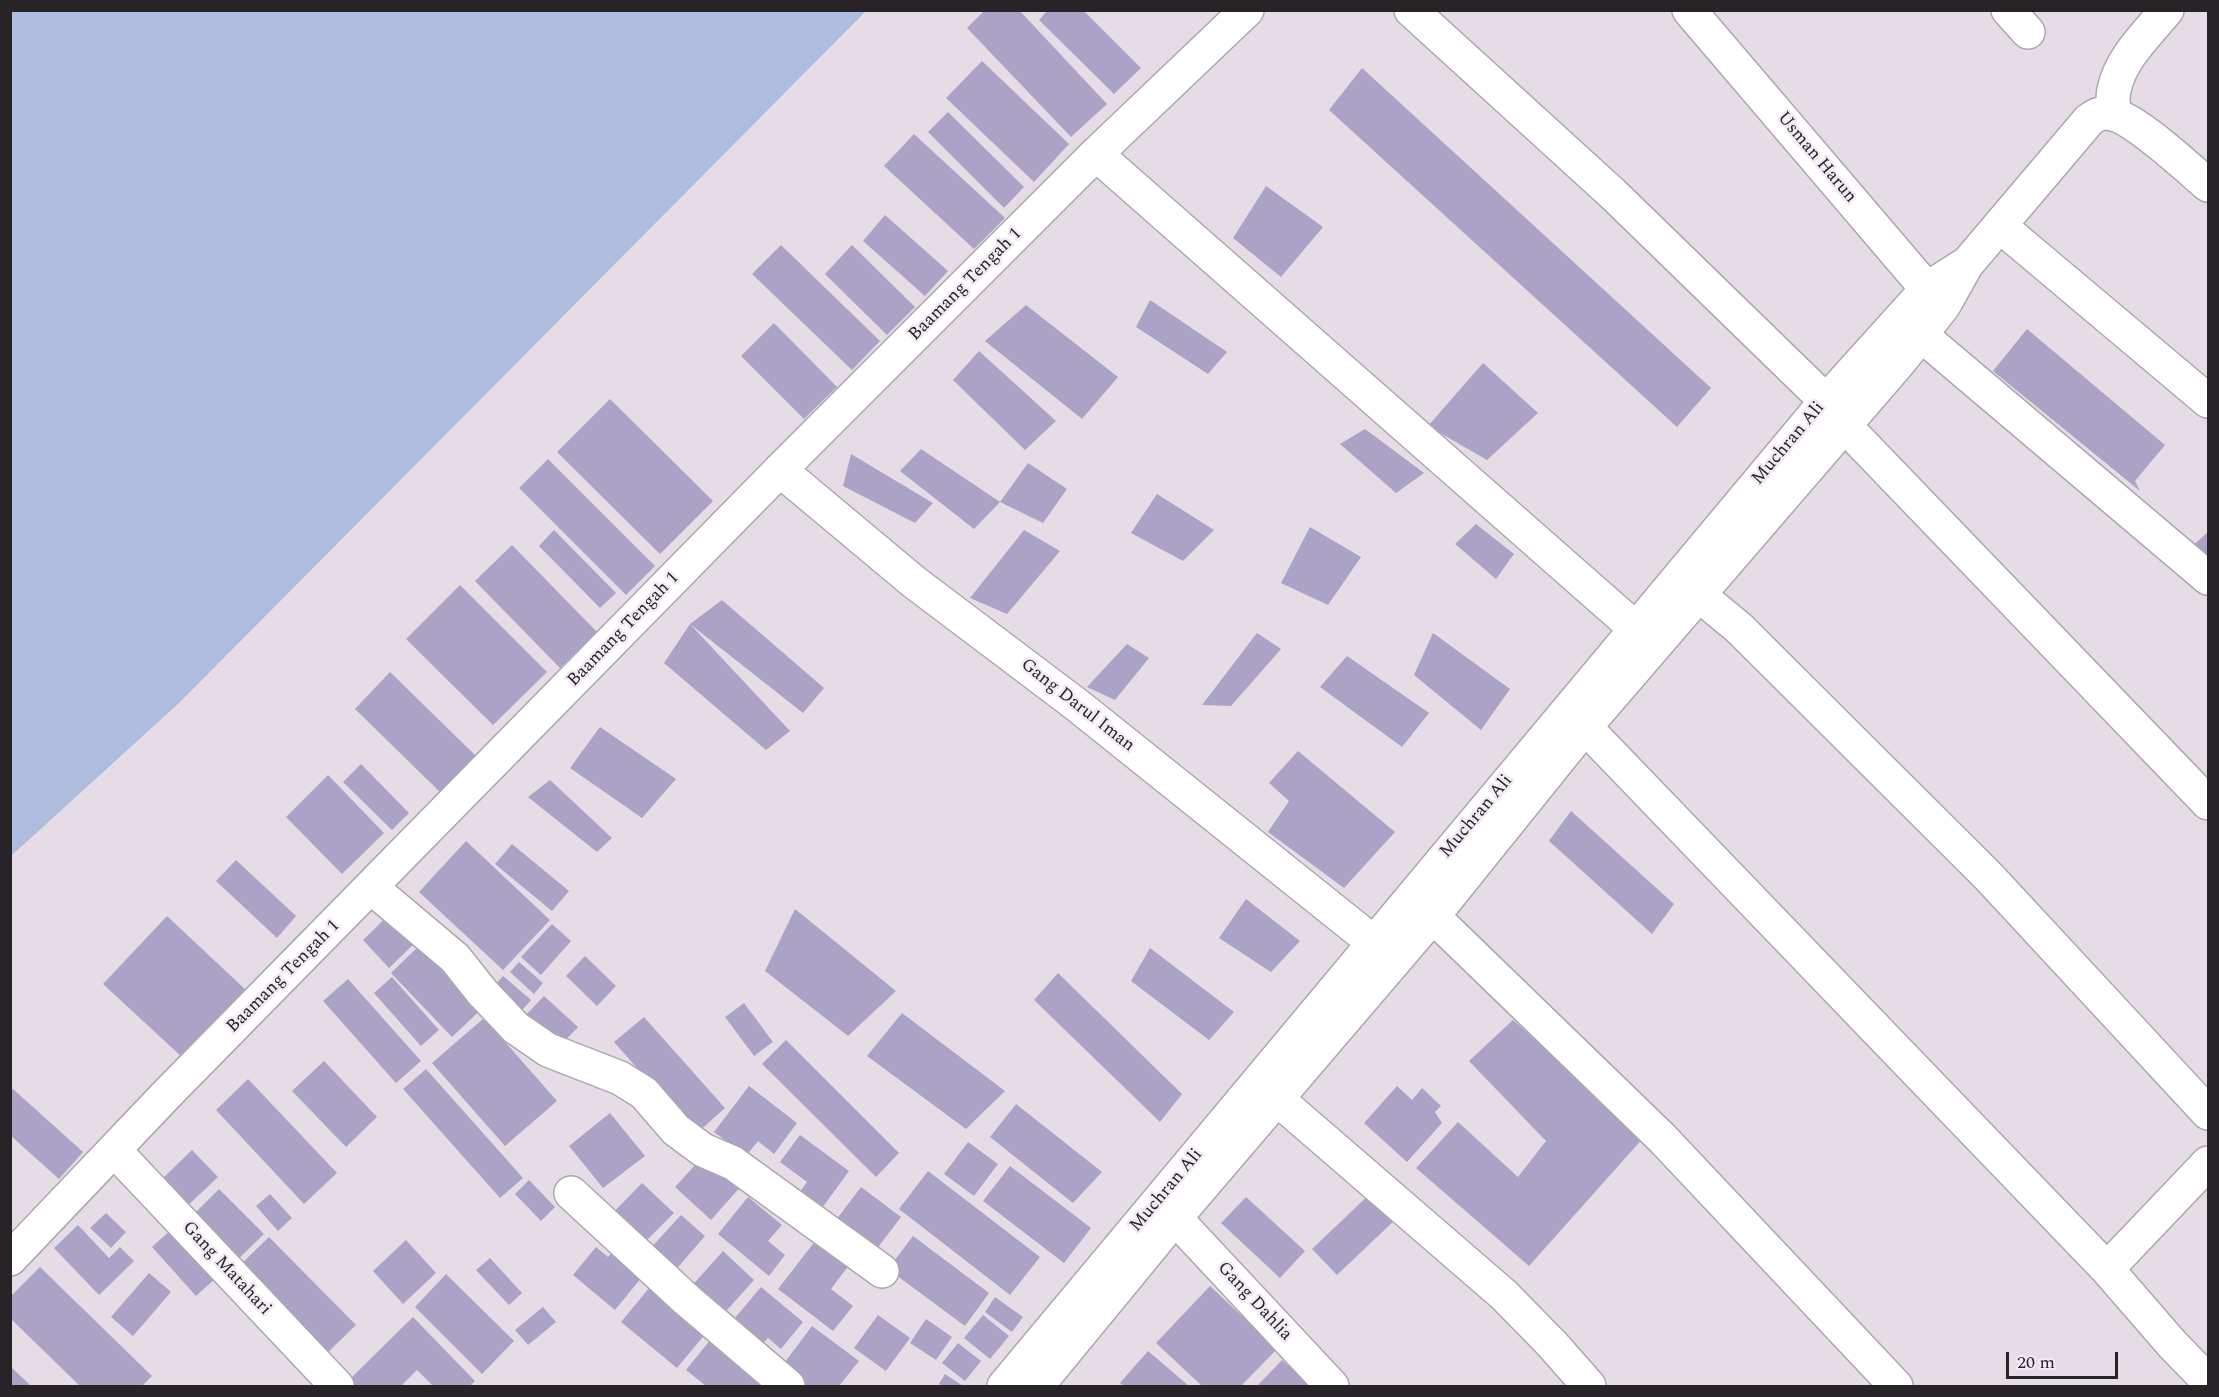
<!DOCTYPE html>
<style>
body{margin:0}
#map{position:relative;width:2219px;height:1397px;overflow:hidden;background:#e5dce6;font-family:Spectral,serif}
canvas{display:block}
.frame{position:absolute;inset:0;border:12px solid #272327;pointer-events:none}
.scale{position:absolute;left:2006px;top:1352px;width:112px;height:27px;box-sizing:border-box;border:3px solid #272327;border-top:0;padding-left:8px;font-size:18px;line-height:21px;white-space:nowrap;color:#272327;-webkit-text-stroke:4px #f2eaf4;paint-order:stroke}
</style>
<div id="map">
<canvas width="2219" height="1397"></canvas>
<div class="frame"></div>
<div class="scale">20 m</div>
</div>
<script>
const context = document.querySelector('canvas').getContext('2d');
context.lineJoin = 'round';
function fillPath(path, color) { context.fillStyle = color; context.fill(path, 'evenodd'); }
function stroke(path, color, width, dash) { context.strokeStyle = color; context.lineWidth = width; context.lineCap = dash ? 'butt' : 'round'; context.setLineDash(dash || []); context.stroke(path); }
function write(font, color, halo, rows, align = 'center') {
  context.font = font + ' Spectral,serif'; context.lineWidth = 5; context.setLineDash([]); context.textBaseline = 'middle'; context.strokeStyle = halo; context.fillStyle = color; for (const [text, x, y, turn = 0] of rows) {
    context.save(); context.translate(x, y); context.rotate((+turn || 0) * Math.PI / 180); context.textAlign = isNaN(turn) ? turn : align; if (halo) context.strokeText(text, 0, 0); context.fillText(text, 0, 0); context.restore();
  }
}
fillPath(new Path2D(`
 M11,10H866V11L179,703L11,856Z`), '#aebcdd');
fillPath(new Path2D(`
 M985,10H1019L1107,104L1071,137L967,28Z
 M1048,10H1083L1141,68L1114,94L1039,20Z
 M982,61L1069,144L1034,182L946,98Z
 M1362,68L1711,388L1677,427L1329,110Z
 M948,112L1024,187L1004,208L928,132Z
 M914,134L1005,218L974,249L884,166Z
 M1266,186L1323,227L1281,277L1233,238Z
 M885,215L948,271L925,296L863,241Z
 M781,245L880,341L852,370L752,274Z
 M852,245L915,307L887,335L825,274Z
 M1150,300L1227,352L1208,374L1136,327Z
 M1026,305L1118,377L1082,419L985,341Z
 M774,323L837,387L804,419L741,356Z
 M2027,329L2165,445L2135,481L2140,491L1993,371Z
 M979,351L1056,421L1025,450L953,380Z
 M1483,363L1538,413L1487,460L1428,426Z
 M610,399L713,501L660,554L557,452Z
 M1365,429L1424,473L1396,493L1340,444Z
 M921,449L1000,502L974,529L900,471Z
 M851,454L933,503L915,523L843,486Z
 M548,459L655,566L626,595L519,488Z
 M1028,463L1067,489L1043,523L1000,502Z
 M1157,494L1214,530L1183,561L1131,533Z
 M1476,524L1514,554L1496,579L1455,544Z
 M1310,527L1361,557L1328,605L1281,583Z
 M554,530L616,593L600,608L539,546Z
 M1024,530L1060,551L1007,614L970,598Z
 M2208,532V563L2190,548Z
 M512,545L597,632L560,668L475,581Z
 M460,585L547,672L493,725L406,639Z
 M722,600L824,688L803,713L690,624L790,731L766,750L664,663L690,624Z
 M1257,633L1281,649L1231,706L1202,705Z
 M1433,633L1510,689L1481,730L1414,675Z
 M1127,644L1149,658L1115,700L1087,687Z
 M1347,656L1429,713L1402,747L1320,687Z
 M390,672L478,758L442,794L355,709Z
 M600,727L676,779L642,818L570,768Z
 M1298,751L1395,832L1344,888L1268,832L1289,801L1269,783Z
 M361,764L409,813L392,830L343,782Z
 M328,775L384,833L342,874L286,817Z
 M550,780L612,838L597,852L528,797Z
 M1571,811L1674,904L1652,934L1549,841Z
 M466,841L550,920L503,970L419,892Z
 M512,844L569,891L552,911L495,864Z
 M236,860L296,916L277,938L216,881Z
 M1246,899L1300,941L1271,972L1219,938Z
 M795,909L896,991L848,1036L765,971Z
 M391,913L418,940L389,968L363,940Z
 M167,916L247,991L183,1058L103,984Z
 M552,924L571,941L541,975L521,957Z
 M424,941L486,1005L452,1037L391,973Z
 M1150,948L1234,1012L1209,1040L1131,981Z
 M585,956L616,986L597,1006L566,976Z
 M519,962L543,983L534,994L510,972Z
 M1058,973L1182,1094L1160,1122L1034,1000Z
 M503,976L531,1000L522,1010L494,986Z
 M392,977L439,1030L421,1046L374,993Z
 M348,979L421,1061L396,1083L323,1001Z
 M544,996L578,1027L558,1048L524,1017Z
 M744,1003L773,1042L754,1056L725,1017Z
 M902,1013L1005,1091L966,1129L867,1056Z
 M644,1017L725,1108L696,1134L614,1042Z
 M484,1018L557,1101L505,1146L432,1063Z
 M1513,1020L1644,1137L1529,1266L1416,1168L1458,1122L1518,1177L1546,1141L1469,1061Z
 M786,1040L899,1153L876,1177L762,1064Z
 M324,1061L377,1117L346,1147L292,1091Z
 M426,1069L523,1178L500,1198L403,1089Z
 M248,1079L337,1173L304,1204L216,1110Z
 M749,1086L797,1123L774,1154L758,1141L746,1156L714,1132Z
 M1397,1086L1412,1100L1422,1088L1441,1106L1435,1112L1442,1123L1407,1162L1364,1123Z
 M13,1089L83,1152L59,1179L10,1135V1092Z
 M1016,1104L1102,1172L1073,1203L990,1137Z
 M610,1113L645,1156L603,1188L569,1146Z
 M800,1135L849,1171L814,1219L792,1203L807,1182L780,1162Z
 M968,1142L998,1164L974,1196L944,1174Z
 M192,1150L218,1177L182,1211L157,1184Z
 M707,1152L743,1184L711,1220L675,1187Z
 M1010,1166L1091,1228L1064,1263L983,1201Z
 M928,1171L1040,1257L1010,1295L899,1209Z
 M529,1180L555,1207L541,1221L515,1194Z
 M642,1183L674,1213L641,1246L610,1216Z
 M861,1187L901,1217L873,1254L833,1224Z
 M219,1189L264,1234L231,1266L186,1222Z
 M1373,1191L1398,1217L1337,1275L1312,1249Z
 M270,1194L292,1218L278,1231L256,1206Z
 M748,1197L782,1225L768,1241L785,1255L769,1276L718,1234Z
 M1246,1197L1305,1251L1280,1278L1221,1223Z
 M106,1213L126,1232L111,1248L90,1228Z
 M681,1215L705,1236L673,1273L648,1251Z
 M78,1225L109,1258L120,1247L134,1261L99,1295L54,1248Z
 M172,1229L217,1277L196,1296L152,1247Z
 M913,1236L989,1293L965,1326L888,1269Z
 M269,1237L356,1325L324,1356L237,1268Z
 M406,1240L436,1273L403,1304L373,1271Z
 M816,1240L849,1265L831,1289L853,1306L833,1331L778,1289Z
 M596,1247L608,1257L617,1247L646,1272L615,1310L573,1275Z
 M723,1251L754,1280L719,1319L688,1290Z
 M490,1258L522,1293L509,1305L476,1270Z
 M40,1267L152,1376L142,1386H80L10,1318V1297Z
 M149,1273L171,1292L133,1336L111,1317Z
 M446,1274L514,1341L482,1374L415,1307Z
 M1210,1286L1277,1349L1241,1386H1202L1156,1343Z
 M650,1287L706,1333L677,1368L621,1322Z
 M761,1287L803,1322L781,1349L768,1338L757,1350L729,1325Z
 M995,1297L1023,1317L1012,1332L985,1312Z
 M543,1307L556,1322L528,1345L515,1330Z
 M878,1315L910,1338L886,1371L854,1348Z
 M983,1315L1009,1336L990,1359L964,1338Z
 M413,1317L475,1381L470,1386H433L417,1370L401,1386H355L349,1380Z
 M926,1319L952,1337L936,1360L910,1343Z
 M812,1326L859,1361L839,1386H802L779,1370Z
 M711,1339L765,1383L762,1386H706L686,1370Z
 M958,1343L981,1361L965,1381L942,1363Z
 M1148,1351L1189,1386H1124L1120,1383Z
 M1282,1360L1311,1386H1257Z
 M10,1366L31,1386H10Z
 M945,1374L963,1386H943L939,1384Z`), '#aba3c6');
const street = new Path2D(`
 M1411,10L1613,194L1826,401
 M2008,10L2028,32
 M2113,114C2114,107 2112,98 2114,90C2120,59 2147,34 2167,10
 M1096,154L1635,628
 M2000,226L2208,401
 M1901,318L2208,578
 M1845,426L2208,803
 M780,470L914,582L1077,705L1373,942
 M1699,595L1739,628L1989,877L2208,1113
 M1585,727L2107,1269L2172,1344L2208,1381
 M372,888L455,958L482,992L516,1028L548,1050L620,1078L644,1093L676,1130L703,1150L733,1163L882,1271
 M1413,897L1662,1138L1896,1386
 M1276,1098L1504,1295L1552,1344L1589,1386
 M115,1151L337,1386
 M571,1193L687,1300L788,1386
 M1175,1218L1332,1386
 M2107,1269L2208,1163`);
const secondary = new Path2D(`
 M1689,10L1927,289L1943,304
 M10,1259L167,1094L780,470L1096,154L1247,10
 M1004,1386L1826,401L1927,289L1963,266
 M1037,1386L1175,1218L1433,916L1585,727L1901,360L1944,305L1967,264L2089,120C2094,116 2099,113 2106,113C2130,113 2188,168 2208,185`);
stroke(street, '#aea6af', 36);
stroke(secondary, '#aea6af', 36);
stroke(street, '#fff', 33);
stroke(secondary, '#fff', 33);
write('18px', '#272327', '#f2eaf4', [
 ["Usman Harun",1816,158,50],
 ["Baamang Tengah 1",966,285,-45],
 ["Muchran Ali",1789,444,-50],
 ["Baamang Tengah 1",624,630,-46],
 ["Gang Darul Iman",1077,706,38],
 ["Muchran Ali",1477,817,-50],
 ["Baamang Tengah 1",284,977,-45],
 ["Muchran Ali",1167,1191,-50],
 ["Gang Matahari",226,1269,47],
 ["Gang Dahlia",1254,1302,47]
]);
</script>
